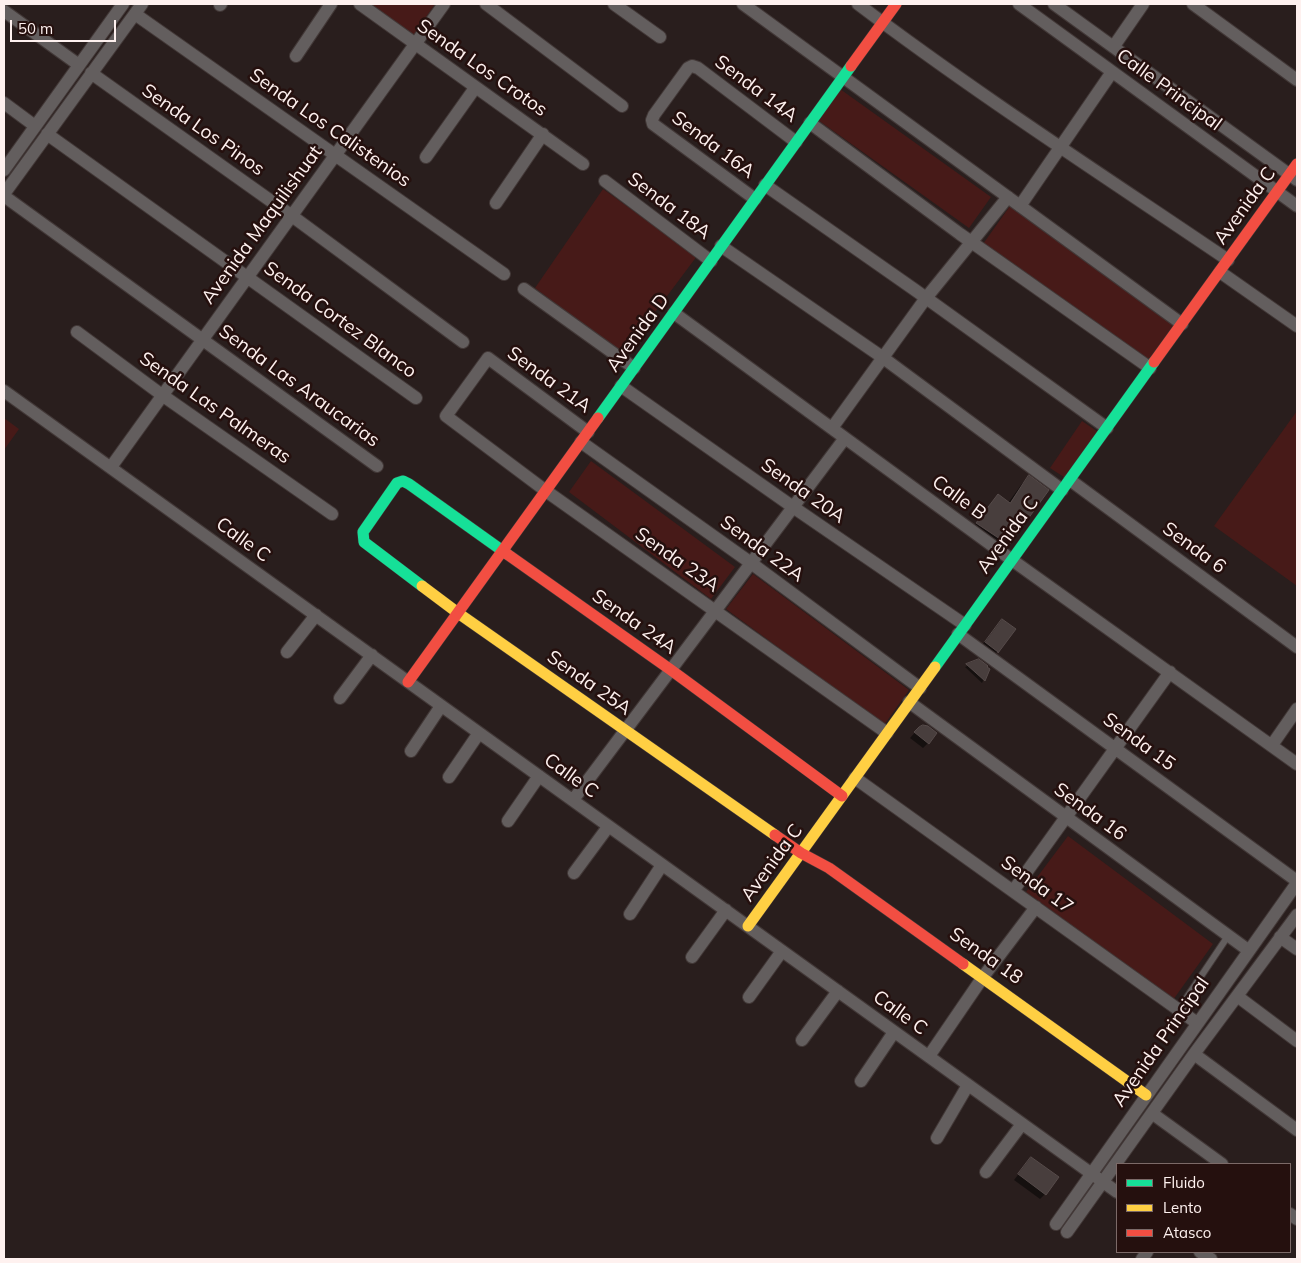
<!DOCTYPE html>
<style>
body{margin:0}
#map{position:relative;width:1301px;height:1263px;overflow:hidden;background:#291e1d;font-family:Mulish,sans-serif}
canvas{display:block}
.frame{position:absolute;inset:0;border:5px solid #fef1ef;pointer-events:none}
.legend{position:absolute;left:1116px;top:1163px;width:175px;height:90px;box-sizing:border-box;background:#25100e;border:1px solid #7c6a68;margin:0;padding:6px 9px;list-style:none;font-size:15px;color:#fef1ef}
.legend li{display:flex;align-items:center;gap:10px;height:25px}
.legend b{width:25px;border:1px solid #7c6a68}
.scale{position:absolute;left:10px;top:20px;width:106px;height:22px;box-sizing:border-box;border:2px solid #fef1ef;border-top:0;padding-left:6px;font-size:15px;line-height:18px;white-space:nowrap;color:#fef1ef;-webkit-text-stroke:4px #25100e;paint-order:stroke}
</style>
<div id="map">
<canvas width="1301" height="1263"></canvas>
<div class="frame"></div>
<ul class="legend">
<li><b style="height:6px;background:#16e098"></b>Fluido</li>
<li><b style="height:6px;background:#ffcf43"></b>Lento</li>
<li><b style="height:6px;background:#f24e42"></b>Atasco</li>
</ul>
<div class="scale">50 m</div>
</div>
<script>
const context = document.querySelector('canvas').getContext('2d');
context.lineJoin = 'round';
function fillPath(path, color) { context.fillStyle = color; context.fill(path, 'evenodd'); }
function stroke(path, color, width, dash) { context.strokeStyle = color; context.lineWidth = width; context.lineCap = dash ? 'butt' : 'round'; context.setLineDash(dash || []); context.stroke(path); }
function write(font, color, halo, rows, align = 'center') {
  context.font = font + ' Mulish,sans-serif'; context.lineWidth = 5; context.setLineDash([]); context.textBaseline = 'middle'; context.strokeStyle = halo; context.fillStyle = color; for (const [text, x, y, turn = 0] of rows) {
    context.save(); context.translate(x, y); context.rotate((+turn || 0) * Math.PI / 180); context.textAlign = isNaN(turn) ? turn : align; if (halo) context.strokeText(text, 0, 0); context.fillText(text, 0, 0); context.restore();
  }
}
fillPath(new Path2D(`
 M369,4H435L413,36Z
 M840,89L991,197L969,228L818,120Z
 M603,189L697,256L623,355L535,288Z
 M1010,206L1176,325L1149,362L983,244Z
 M1297,411V586L1214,526Z
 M4,418L19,429L4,450Z
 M1082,421L1104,436L1070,481L1050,468Z
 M591,461L735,567L711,599L569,492Z
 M753,574L909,690L884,725L726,609Z
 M1068,836L1213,944L1173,1000L1026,892Z`), '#471a18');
fillPath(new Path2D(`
 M1029,477L1047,491L1008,545L1001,552L970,531L998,495L1008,503L1021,485Z
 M1002,620L998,651L990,659L978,650Z
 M979,661L988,670L982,683L965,667Z
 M919,728L928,743L923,748L910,738Z
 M1031,1158L1045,1194L1040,1199L1014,1180Z`), '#0007');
const building = new Path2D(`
 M1029,475L1049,490L1009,545L976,523L998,494L1010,503Z
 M1002,619L1016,629L998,653V652L985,642Z
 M979,659L988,666L987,667L990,669L985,681L966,664Z
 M923,725L928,726L937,733L929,744L914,732L919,727Z
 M1031,1157L1059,1177L1046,1195L1018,1174Z`);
fillPath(building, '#483e3d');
stroke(building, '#564b4a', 1);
const lane = new Path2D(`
 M1179,1009L1228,936`);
const street = new Path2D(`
 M360,4L583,164
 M486,4L622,106
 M614,4L660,37
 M743,4L1182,324
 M858,4C977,94 1104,176 1228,260
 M1019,4L1297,206
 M1054,4L1297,180
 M1193,4L1297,80
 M220,5L221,4
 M4,11L79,65
 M135,14L504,274
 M1114,46L1143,4
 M296,56L331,4
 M91,73L292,216L463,342
 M4,103L35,126
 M810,123L960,234L1150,368
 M47,134L416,398
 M426,157L475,88
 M4,170L123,4
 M605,181L711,261
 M765,185L915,290L1107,428
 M4,194L142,4
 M4,196L377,466
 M755,199L653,124L652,120L654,115L688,68L692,66L698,68L796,142
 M496,203L543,134
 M1020,206L1112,72
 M721,246L882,357L1062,490
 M1220,272L1297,326
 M524,289L634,368
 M674,313L1012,560L1297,764
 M77,332L162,395L332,514
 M621,386L793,507L965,625
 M4,391L1117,1192
 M832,428L926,298L1008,197
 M588,432L488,358L446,416L546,491L887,733
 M581,442L751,563L920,688
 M111,467L444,4
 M1070,480L1297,647
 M958,634L1297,881
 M287,652L316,615
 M340,698L372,655
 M909,702L1248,950
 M1272,745L1297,709
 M411,751L441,706
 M449,777L479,733
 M855,778L1197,1023
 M573,800L845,438
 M508,821L539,776
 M574,873L608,827
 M1013,891L1170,672
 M630,914L662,865
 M1280,937L1297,949
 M692,957L726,910
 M1237,996L1297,1041
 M749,997L782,951
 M802,1040L838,991
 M1194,1054L1297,1130
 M929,1056L983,977L1036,907
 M861,1081L894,1032
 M1153,1114L1222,1164
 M937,1138L968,1085
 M986,1172L1022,1124
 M1290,1214L1297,1219
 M1056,1224L1297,883
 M1067,1232L1194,1054L1297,915
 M1200,1252L1211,1259
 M1142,1259L1147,1252`);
const fast = new Path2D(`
 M598,418L851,66
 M422,586L364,542L363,532L397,483L403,481L409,484L507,554
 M935,667L1154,362`);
const slow = new Path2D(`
 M422,586L458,613L775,835
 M748,926L935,667
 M963,964L1146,1095`);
const jam = new Path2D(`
 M851,66L896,4
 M1154,362L1297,164
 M507,554L671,670L842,796
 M408,682L598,418
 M775,835L801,853L829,868L963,964`);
stroke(lane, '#423837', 8);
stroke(street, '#423837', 14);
stroke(fast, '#423837', 12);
stroke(slow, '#423837', 12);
stroke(jam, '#423837', 12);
stroke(lane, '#635e5e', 6);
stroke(street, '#635e5e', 12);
stroke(fast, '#16e098', 11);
stroke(slow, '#ffcf43', 11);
stroke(jam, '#f24e42', 11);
write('19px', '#fef1ef', '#25100e', [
 ["Senda Los Crotos",482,68,35],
 ["Senda 14A",756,89,37],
 ["Calle Principal",1169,90,36],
 ["Senda Los Calistenios",330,128,35],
 ["Senda Los Pinos",203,130,35],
 ["Senda 16A",713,145,37],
 ["Senda 18A",669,206,37],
 ["Avenida C",1245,206,-54],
 ["Avenida Maquilishuat",262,225,-54],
 ["Senda Cortez Blanco",340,320,36],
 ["Avenida D",638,333,-54],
 ["Senda 21A",549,380,36],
 ["Senda Las Araucarias",299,386,36],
 ["Senda Las Palmeras",215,408,35],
 ["Senda 20A",803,491,35],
 ["Calle B",959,498,36],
 ["Avenida C",1008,535,-54],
 ["Calle C",243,540,36],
 ["Senda 6",1194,548,36],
 ["Senda 22A",762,549,36],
 ["Senda 23A",677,560,35],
 ["Senda 24A",634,622,35],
 ["Senda 25A",589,683,35],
 ["Senda 15",1139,742,36],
 ["Calle C",571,776,36],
 ["Senda 16",1090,812,36],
 ["Avenida C",772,863,-54],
 ["Senda 17",1037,885,36],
 ["Senda 18",986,956,35],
 ["Calle C",900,1013,36],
 ["Avenida Principal",1161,1042,-55]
]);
</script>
